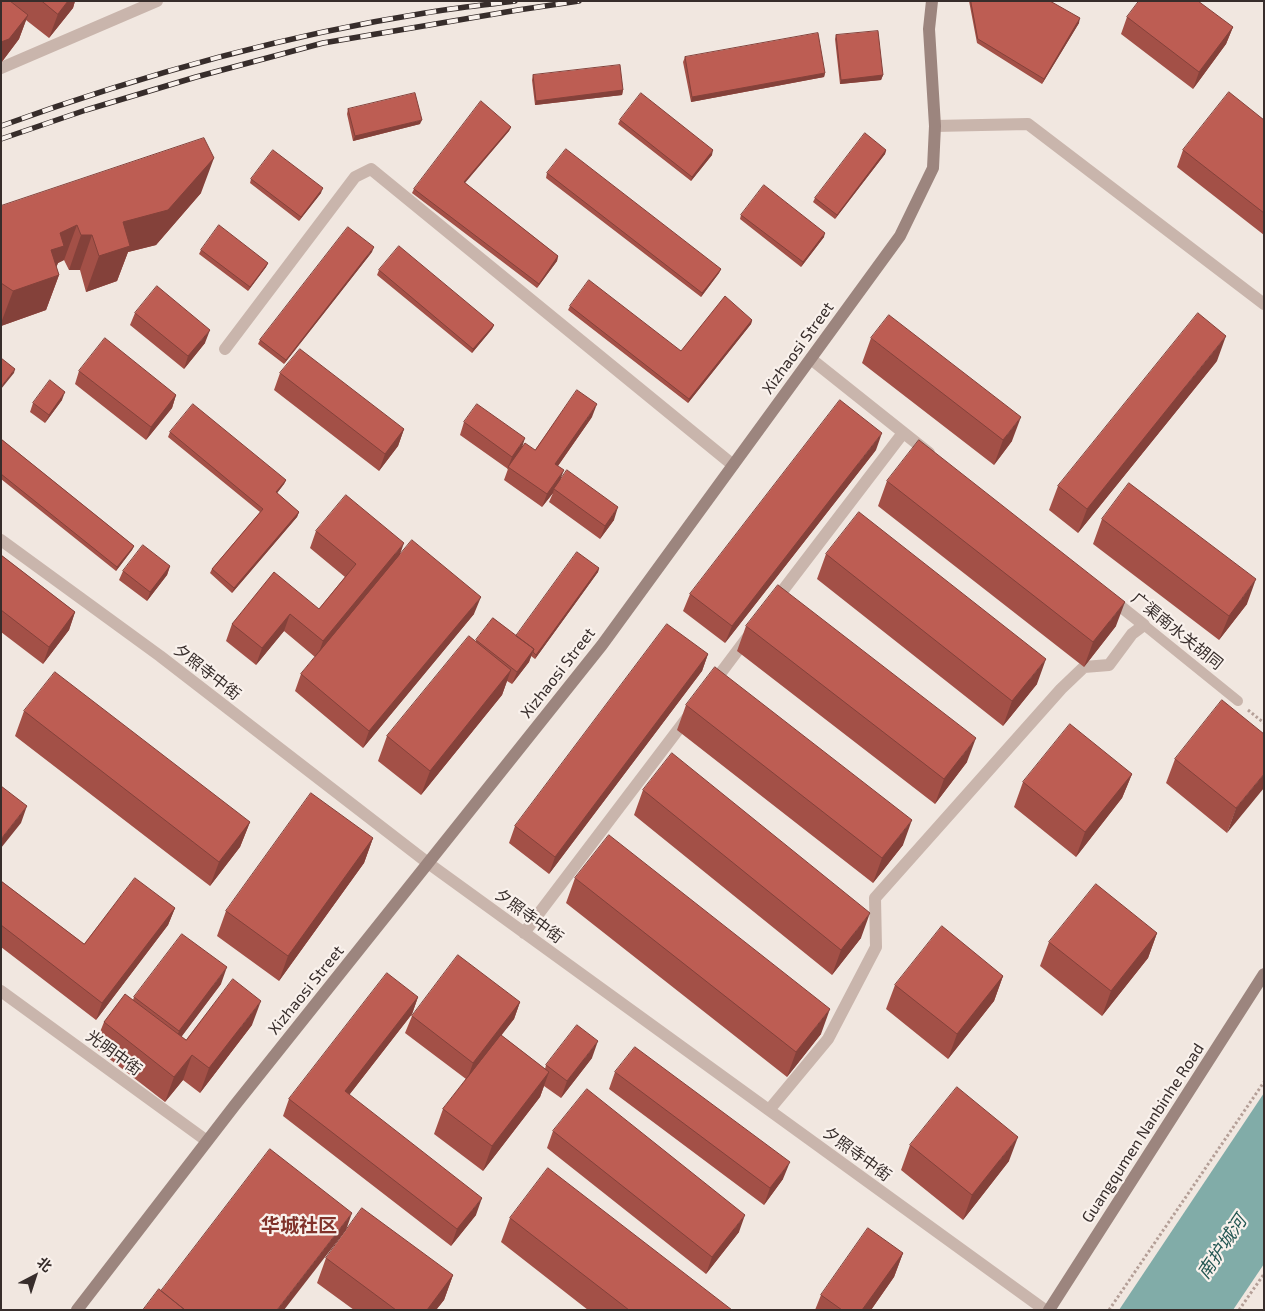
<!DOCTYPE html>
<meta charset="utf-8">
<style>
body{margin:0}
#map{position:relative;width:1265px;height:1311px;overflow:hidden;background:#f1e7e0;font-family:"Exo 2","Noto Sans SC",sans-serif}
canvas{display:block}
.frame{position:absolute;inset:0;border:2px solid #372d2b;pointer-events:none}
.north{position:absolute;left:10px;top:1251px;width:50px;height:50px;-webkit-text-stroke:4px #f9f1ec;paint-order:stroke;rotate:40deg;font-size:14px;font-weight:700;line-height:20px;text-align:center;color:#372d2b}
.north::after{content:'';display:block;margin:auto;width:18px;height:22px;background:#372d2b;clip-path:polygon(50% 0,100% 100%,50% 72%,0 100%)}
</style>
<div id="map">
<canvas width="1265" height="1311"></canvas>
<div class="frame"></div>
<div class="north">北</div>
</div>
<script>
const context = document.querySelector('canvas').getContext('2d');
context.lineJoin = 'round';
function fillPath(path, color) { context.fillStyle = color; context.fill(path, 'evenodd'); }
function stroke(path, color, width, dash) { context.strokeStyle = color; context.lineWidth = width; context.lineCap = dash ? 'butt' : 'round'; context.setLineDash(dash || []); context.stroke(path); }
function write(font, color, halo, rows, align = 'center') {
  context.font = font + ' "Exo 2","Noto Sans SC",sans-serif'; context.lineWidth = 4.5; context.setLineDash([]); context.textBaseline = 'middle'; context.strokeStyle = halo; context.fillStyle = color; for (const [text, x, y, turn = 0] of rows) {
    context.save(); context.translate(x, y); context.rotate((+turn || 0) * Math.PI / 180); context.textAlign = isNaN(turn) ? turn : align; if (halo) context.strokeText(text, 0, 0); context.fillText(text, 0, 0); context.restore();
  }
}
fillPath(new Path2D(`
 M1264,1093V1264L1233,1310H1119Z`), '#81aca8');
stroke(new Path2D(`
 M1248,710L1264,723
 M1109,1310L1264,1082
 M1239,1310L1264,1274`), '#b49f97', 3, [2.5, 2.5]);
stroke(new Path2D(`
 M1144,625L1238,701`), '#c9b5ac', 10);
stroke(new Path2D(`
 M1,68L157,1
 M935,126L1028,124L1264,304
 M225,349L355,177L371,169L733,465
 M811,359L929,453
 M1,540L160,656L428,863L1045,1310
 M774,602L903,433
 M711,686L747,638
 M524,933L687,718
 M1,991L207,1141
 M769,1110L828,1039L876,947L875,898L1061,689L1084,667L1109,665L1132,634L1144,625L1110,598`), '#c9b5ac', 12);
stroke(new Path2D(`
 M77,1310L235,1105L602,645L900,236L933,168L935,126L929,29L932,1
 M1049,1310L1264,974`), '#9c857e', 12);
const rail = new Path2D(`
 M1,126C139,76 280,36 425,13C454,8 485,5 515,1
 M1,139L86,110L196,77L323,43L518,10L579,1`);
stroke(rail, '#372d2b', 5.5);
stroke(rail, '#f9f1ec', 4, [11]);
fillPath(new Path2D(`
 M1,1H75L73,8L49,38L26,20L19,39L1,63Z
 M969,1H1050L1079,23L1042,84L977,43Z
 M1127,17L1233,27L1226,44L1193,89L1121,34Z
 M836,35L883,75L881,80L840,84L835,39Z
 M685,57L825,73L824,77L691,102L683,62Z
 M533,75L623,90L622,95L535,105L532,80Z
 M348,109L420,124L353,141L347,114Z
 M620,120L712,155L691,181L618,124Z
 M1264,120V235L1177,167L1183,150Z
 M511,127L509,131L465,183L558,256L557,261L537,288L412,193L414,189Z
 M886,150L885,154L835,219L813,202L815,198Z
 M547,173L721,269L719,273L701,297L546,178Z
 M251,179L321,193L299,221L250,183Z
 M201,193L156,245L128,252L117,281L86,292L80,270H69L64,260L58,263L56,267L59,275L46,310L1,326V206Z
 M741,215L824,237L801,267L740,219Z
 M201,250L268,263L266,267L248,291L199,254Z
 M372,252L284,364L258,344L260,340Z
 M379,270L494,325L492,329L472,353L377,275Z
 M570,306L681,351L752,320L751,324L688,403L568,310Z
 M135,313L205,343L184,369L130,325Z
 M871,338L1012,441L994,465L862,363Z
 M1217,361L1078,533L1049,510L1058,486Z
 M79,371L176,395L172,408L146,440L75,384Z
 M280,373L404,429L398,446L379,471L274,390Z
 M62,400L45,423L30,412L33,403Z
 M592,417L558,466L561,480L614,520L600,539L549,502L553,493L542,507L504,480L508,469L460,435L464,422L522,449L535,450Z
 M170,432L286,480L284,484L277,493L299,512L297,517L232,593L210,573L212,569L260,512L168,437Z
 M1,439L134,546L132,550L116,571L1,479Z
 M876,450L725,643L683,611L690,594Z
 M887,481L1116,626L1084,667L878,506Z
 M1102,519L1247,604L1219,640L1093,544Z
 M316,531L399,555L474,614L363,748L295,691L301,674L315,657L284,631L256,665L226,641L232,624L319,609L345,577L310,548Z
 M826,554L1037,684L1003,726L817,579Z
 M1,555L75,612L69,630L43,664L1,632Z
 M170,566L167,575L147,601L119,580L123,571Z
 M599,568L598,572L535,659L531,656L529,662L512,684L507,681L502,695L421,795L378,761L387,736L476,641L493,618L516,636Z
 M746,626L967,762L935,804L737,651Z
 M708,654L702,671L549,874L509,843L515,826Z
 M686,705L903,845L873,883L677,730Z
 M24,711L250,822L240,847L210,886L15,736Z
 M1264,734L1227,833L1166,783L1175,759Z
 M1132,774L1122,798L1076,857L1014,807L1023,782Z
 M643,790L861,938L832,975L634,815Z
 M373,838L364,863L279,981L217,936L226,911Z
 M575,878L821,1034L787,1077L566,903Z
 M1,881L84,944L175,908L168,925L96,1020L1,947Z
 M1157,933L1148,958L1102,1016L1040,966L1049,942Z
 M1003,976L994,1001L948,1059L886,1009L895,985Z
 M221,984L181,1037L186,1040L252,1025L200,1093L183,1080L165,1102L94,1047L104,1022L133,1000L134,997Z
 M418,997L412,1014L349,1095L476,1215L451,1246L283,1116L289,1099Z
 M520,1002L514,1019L501,1035L545,1069L546,1065L592,1058L561,1098L544,1086L540,1097L483,1171L434,1134L443,1109L466,1079L405,1033L412,1016Z
 M615,1072L783,1179L764,1205L609,1089Z
 M553,1131L739,1232L706,1274L547,1148Z
 M910,1145L1009,1161L963,1220L901,1170Z
 M510,1218L732,1310H588L501,1242Z
 M903,1253L894,1277L871,1310H815L821,1295Z
 M326,1258L453,1275L444,1300L436,1310H354L317,1283Z`), '#a35047');
fillPath(new Path2D(`
 M68,1H75L73,8L49,38L58,14Z
 M28,15L19,39L1,63V42Z
 M1080,18L1079,23L1042,84L1044,79Z
 M1233,27L1226,44L1193,89L1199,72Z
 M825,73L824,77L691,102L692,97Z
 M883,75L881,80L840,84L841,80Z
 M623,90L622,95L535,105L536,101Z
 M422,120L420,124L353,141L355,136Z
 M511,127L509,131L462,186L464,182Z
 M713,150L712,155L691,181L692,177Z
 M886,150L885,154L835,219L837,215Z
 M214,158L201,193L156,245L128,252L117,281L86,292L99,256L123,222Z
 M323,188L321,193L299,221L301,217Z
 M77,225L64,260L58,263L52,278L59,275L46,310L1,326V323L13,291L60,233Z
 M825,233L824,237L801,267L803,262Z
 M81,235H92L80,270H69Z
 M374,247L372,252L284,364L286,360Z
 M558,256L557,261L537,288L539,284Z
 M268,263L266,267L248,291L250,287Z
 M721,269L719,273L701,297L702,293Z
 M752,320L751,324L688,403L689,399Z
 M494,325L492,329L472,353L473,349Z
 M210,330L205,343L184,369L188,356Z
 M1226,336L1217,361L1078,533L1087,509Z
 M15,369L14,373L1,389V387Z
 M65,392L62,400L45,423L49,415Z
 M176,395L172,408L146,440L151,427Z
 M597,404L592,417L550,477L555,464Z
 M1021,417L1012,441L994,465L1003,440Z
 M404,429L398,446L379,471L385,454Z
 M882,433L876,450L725,643L732,626Z
 M525,438L521,451L507,470L512,457Z
 M564,470L559,483L554,489L553,493L542,507L547,494Z
 M286,480L284,484L274,497L276,492Z
 M618,507L614,520L600,539L605,526Z
 M299,512L297,517L232,593L234,588Z
 M404,543L398,560L317,658L323,641Z
 M134,546L132,550L116,571L117,567Z
 M170,566L167,575L147,601L150,592Z
 M599,568L598,572L535,659L536,655Z
 M1256,579L1247,604L1219,640L1229,616Z
 M481,597L474,614L363,748L369,731Z
 M1125,602L1116,626L1084,667L1093,642Z
 M75,612L69,630L43,664L49,647Z
 M290,614L284,631L256,665L262,648Z
 M534,649L529,662L512,684L517,672Z
 M708,654L702,671L549,874L555,857Z
 M1046,659L1037,684L1003,726L1012,701Z
 M511,670L502,695L421,795L430,771Z
 M976,738L967,762L935,804L944,779Z
 M1132,774L1122,798L1076,857L1085,832Z
 M1264,774V788L1227,833L1236,808Z
 M27,806L21,823L1,848V839Z
 M912,820L903,845L873,883L882,858Z
 M250,822L240,847L210,886L219,862Z
 M373,838L364,863L279,981L288,956Z
 M175,908L168,925L96,1020L102,1003Z
 M870,913L861,938L832,975L841,950Z
 M1157,933L1148,958L1102,1016L1111,991Z
 M227,967L221,984L173,1048L179,1031Z
 M1003,976L994,1001L948,1059L957,1034Z
 M418,997L412,1014L339,1108L345,1091Z
 M261,1001L252,1025L200,1093L209,1068Z
 M520,1002L514,1019L467,1080L473,1063Z
 M830,1009L821,1034L787,1077L796,1052Z
 M598,1041L592,1058L561,1098L567,1081Z
 M192,1055L183,1080L165,1102L174,1077Z
 M549,1072L540,1097L483,1171L492,1146Z
 M1018,1137L1009,1161L963,1220L972,1195Z
 M790,1162L783,1179L764,1205L770,1188Z
 M482,1198L476,1215L451,1246L457,1229Z
 M352,1213L346,1230L284,1310H277Z
 M745,1215L739,1232L706,1274L712,1257Z
 M903,1253L894,1277L871,1310H862Z
 M453,1275L444,1300L436,1310H427Z`), '#84413a');
const building = new Path2D(`
 M1,1H10L28,15L9,39L1,42Z
 M42,1H68L58,14Z
 M971,1H1050L1080,18L1044,79L978,39Z
 M1139,1H1198L1233,27L1199,72L1127,17Z
 M878,31L883,75L841,80L836,35Z
 M818,33L825,73L692,97L685,57Z
 M620,65L623,90L536,101L533,75Z
 M1229,92L1264,120V213L1183,150Z
 M415,93L422,120L355,136L348,109Z
 M641,93L713,150L692,177L620,120Z
 M481,101L511,127L464,182L558,256L539,284L414,189Z
 M865,133L886,150L837,215L815,198Z
 M204,138L214,158L168,210L123,222L130,246L99,256L92,235H81L77,225L60,233L64,246L51,250L59,275L13,291L1,283V206Z
 M566,149L721,269L702,293L547,173Z
 M273,150L323,188L301,217L251,179Z
 M764,185L825,233L803,262L741,215Z
 M219,225L268,263L250,287L201,250Z
 M348,227L374,247L286,360L260,340Z
 M399,246L494,325L473,349L379,270Z
 M589,280L681,351L725,296L752,320L689,399L570,306Z
 M157,286L210,330L188,356L135,313Z
 M1198,313L1226,336L1087,509L1058,486Z
 M889,315L1021,417L1003,440L871,338Z
 M105,338L176,395L151,427L79,371Z
 M300,349L404,429L385,454L280,373Z
 M1,358L15,369L1,387Z
 M50,380L65,392L49,415L33,403Z
 M577,390L597,404L555,464L564,470L547,494L508,467L525,443L535,450Z
 M840,400L882,433L732,626L690,594Z
 M193,404L286,480L276,492L299,512L234,588L212,569L263,509L170,432Z
 M477,404L525,438L512,457L464,422Z
 M1,439L134,546L117,567L1,474Z
 M919,440L1125,602L1093,642L887,481Z
 M567,470L618,507L605,526L554,489Z
 M1129,483L1256,579L1229,616L1102,519Z
 M346,495L404,543L323,641L290,614L262,648L232,624L274,572L319,609L356,564L316,531Z
 M859,512L1046,659L1012,701L826,554Z
 M412,540L481,597L369,731L301,674Z
 M143,545L170,566L150,592L123,571Z
 M577,552L599,568L536,655L533,652L534,649L516,636Z
 M1,555L75,612L49,647L1,610Z
 M778,585L976,738L944,779L746,626Z
 M493,618L534,649L517,672L476,640Z
 M667,624L708,654L555,857L515,826Z
 M469,636L511,670L430,771L387,736Z
 M715,667L912,820L882,858L686,705Z
 M55,672L250,822L219,862L24,711Z
 M1222,700L1264,734V774L1236,808L1175,759Z
 M1070,724L1132,774L1085,832L1023,782Z
 M672,753L870,913L841,950L643,790Z
 M1,786L27,806L1,839Z
 M311,793L373,838L288,956L226,911Z
 M609,835L830,1009L796,1052L575,878Z
 M135,878L175,908L102,1003L1,925V881L84,944Z
 M1096,884L1157,933L1111,991L1049,942Z
 M942,926L1003,976L957,1034L895,985Z
 M182,934L227,967L179,1031L134,997Z
 M458,955L520,1002L473,1063L412,1016Z
 M387,973L418,997L345,1091L482,1198L457,1229L289,1099Z
 M233,979L261,1001L209,1068L192,1055L174,1077L104,1022L125,994L186,1040Z
 M577,1025L598,1041L567,1081L546,1065Z
 M501,1035L549,1072L492,1146L443,1109Z
 M635,1047L790,1162L770,1188L615,1072Z
 M957,1087L1018,1137L972,1195L910,1145Z
 M587,1089L745,1215L712,1257L553,1131Z
 M270,1149L352,1213L277,1310H185L161,1291Z
 M548,1168L732,1310H629L510,1218Z
 M362,1208L453,1275L427,1310H396L326,1258Z
 M868,1228L903,1253L862,1310H842L821,1295Z
 M159,1289L185,1310H143Z`);
fillPath(building, '#bd5d53');
stroke(building, '#84413a', 1);
write('16px', '#372d2b', '#f9f1ec', [
 ["Xizhaosi Street",798,348,-54],
 ["广渠南水关胡同",1177,631,39],
 ["夕照寺中街",207,672,38],
 ["Xizhaosi Street",558,673,-52],
 ["夕照寺中街",529,916,36],
 ["Xizhaosi Street",306,990,-51],
 ["光明中街",114,1053,36],
 ["Guangqumen Nanbinhe Road",1143,1133,-57],
 ["夕照寺中街",857,1154,36]
]);
write('italic 18px', '#235652', '#f9f1ec', [
 ["南护城河",1222,1247,-56]
]);
write('bold 19px', '#80322a', '#f9f1ec', [
 ["华城社区",299,1226]
]);
</script>
